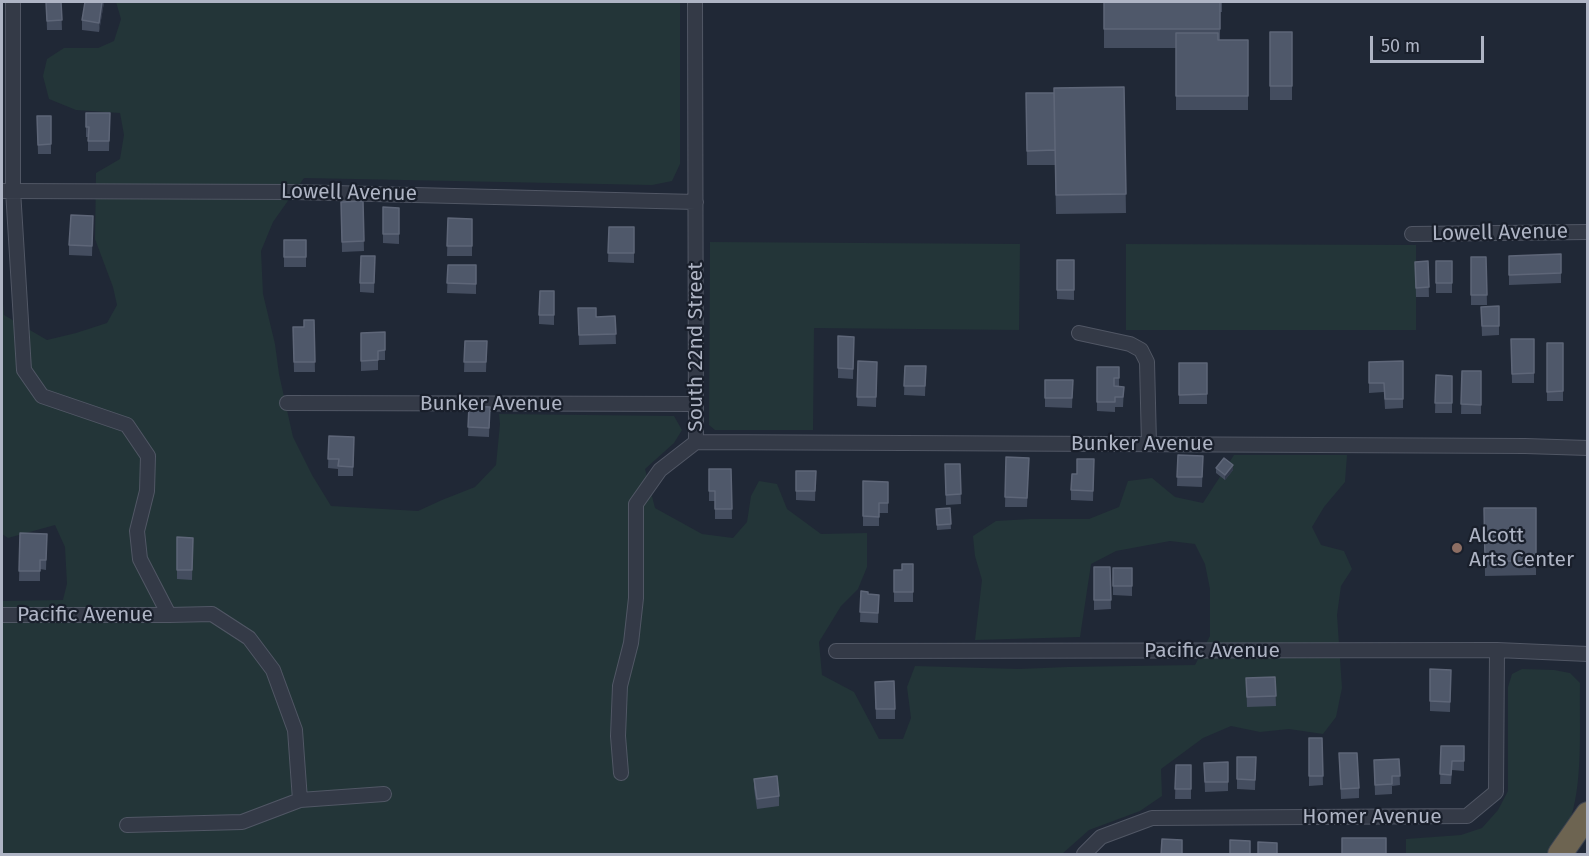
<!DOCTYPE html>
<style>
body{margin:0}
#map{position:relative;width:1589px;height:856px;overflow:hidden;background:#202836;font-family:"Fira Sans",sans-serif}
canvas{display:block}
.frame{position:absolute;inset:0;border:3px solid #aeb4c4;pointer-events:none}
.scale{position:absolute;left:1370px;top:36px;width:114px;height:27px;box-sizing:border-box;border:3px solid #aeb4c4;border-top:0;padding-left:8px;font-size:18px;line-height:21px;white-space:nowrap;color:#aeb4c4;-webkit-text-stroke:4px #191f2b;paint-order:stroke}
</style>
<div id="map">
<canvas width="1589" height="856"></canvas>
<div class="frame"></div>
<div class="scale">50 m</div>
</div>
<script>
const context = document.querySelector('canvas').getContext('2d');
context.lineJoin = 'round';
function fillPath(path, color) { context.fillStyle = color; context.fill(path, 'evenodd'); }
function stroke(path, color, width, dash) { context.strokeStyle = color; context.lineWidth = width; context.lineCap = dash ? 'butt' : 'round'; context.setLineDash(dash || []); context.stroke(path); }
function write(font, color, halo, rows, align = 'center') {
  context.font = font + ' "Fira Sans",sans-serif'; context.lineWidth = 4.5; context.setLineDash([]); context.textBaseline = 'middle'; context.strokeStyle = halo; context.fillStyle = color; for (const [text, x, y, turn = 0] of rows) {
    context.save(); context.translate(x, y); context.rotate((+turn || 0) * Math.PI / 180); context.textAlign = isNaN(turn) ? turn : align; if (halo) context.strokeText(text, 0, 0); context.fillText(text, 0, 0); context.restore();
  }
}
fillPath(new Path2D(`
 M116,2H680V164L672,181L652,185L304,178L273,222L261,251L263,294L275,344L279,374L293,437L312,475L331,506L418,511L442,500L475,487L496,465L500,424L499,414L674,416L682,430L674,443L645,469L655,508L702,534L733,538L747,522L751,496L759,481L777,484L787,509L821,534L867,533V567L858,589L841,606L819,642L822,675L854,692L879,739H903L911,718L907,687L915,666L1019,669L1067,667L1195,665L1210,636V589L1205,564L1195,544L1170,541L1116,551L1091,564L1080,637L975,640L982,580L975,556L973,536L996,521L1030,519H1089L1119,507L1128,481L1152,478L1175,497L1203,503L1234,455H1347L1345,482L1324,507L1312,527L1321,545L1344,551L1352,569L1341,586L1337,615L1342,688L1336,717L1323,734L1289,729L1260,732L1231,726L1203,738L1161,769L1162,796L1140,811L1089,830L1062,854H2V601L63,600L67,584L65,547L55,525L8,538L2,534V290L4,315L47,340L76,333L107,323L117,305L113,287L95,239L96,173L120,159L124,135L120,113L76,110L49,99L43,76L47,59L64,48H98L114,41L121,19Z
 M710,242L1020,244L1019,330L814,328L813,430H715L709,425Z
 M1126,244L1416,245V330H1126Z
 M1522,669L1554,670L1570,673L1580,683C1579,723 1584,788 1568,825C1564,835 1555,847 1547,854H1406V839L1461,835L1482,828L1498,810L1508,791V687L1512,674Z`), '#233538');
const minor = new Path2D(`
 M13,2V190L24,370L42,396L127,425L148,456L147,491L137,531L140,559L169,615L212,614L249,638L273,670L295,730L300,800
 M2,191L294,192L696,202
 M1412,234L1588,232
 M1079,333L1130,344L1141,350L1147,362L1149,444
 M287,403L696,404
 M696,442L1525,446L1588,448
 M2,615H169
 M836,651L1497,650L1588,654
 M621,773L618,736L620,686L631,643L636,598V504L660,470L696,442L695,2
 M127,825L242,822L300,800L384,794
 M1084,854L1101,837L1152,818L1467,816L1496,792L1497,650`);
const motorway = new Path2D(`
 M1560,854L1588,814`);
stroke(minor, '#515765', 16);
stroke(motorway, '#3e4451', 26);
stroke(minor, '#343a47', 14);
stroke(motorway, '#6d6451', 24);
fillPath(new Path2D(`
 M46,2H61L62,30H47Z
 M104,2L99,32L82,30V20Z
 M1104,2H1222V12H1220V40H1248V110H1176V48H1104Z
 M1270,32H1292V100H1270Z
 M1124,87L1126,213L1056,214L1055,165H1027L1026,93H1054Z
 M86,113H110L109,151H88V137H86Z
 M37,116H51V154H38Z
 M363,201L364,251L342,252L341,202Z
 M383,207L399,208V244L383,243Z
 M93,216L92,256L69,255V245Z
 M448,218L472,219V256H447Z
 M609,227H634V263L608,262Z
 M284,240H306V267H284Z
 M1561,254V283L1509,285V256Z
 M375,256L374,293L360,292V283Z
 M1471,257H1486L1487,305H1471Z
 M1074,260V300L1057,299V290Z
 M1428,261L1429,297H1416L1415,262Z
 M1436,261H1452V293H1436Z
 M448,265H476V294L447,293Z
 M554,291V325L539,324V315Z
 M1499,306V335L1482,336L1481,307Z
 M578,308L596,317L615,316L616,344L579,345Z
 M314,320L315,372H294L293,327H304Z
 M385,332V360H378V370L361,371V333Z
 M838,336L854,337L853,379L838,378Z
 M1511,339H1534V383H1512Z
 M465,341H487L486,372H464Z
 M1547,343H1563V401H1547Z
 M858,361L877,362L876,407L857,406Z
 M1403,361V408L1385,409L1384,392L1369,393V362Z
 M1179,363H1207V404H1179Z
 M905,366H926L925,396L904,395Z
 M1097,367H1119V386L1124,387L1123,407H1115V412L1097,411Z
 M1462,371H1481V414H1461Z
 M1436,375L1452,376V413H1435Z
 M1045,380H1073L1072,408L1045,407Z
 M469,406L490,407L489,437L468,436Z
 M329,436L354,437L353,476H338V469L328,468Z
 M1178,455L1203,456L1202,487L1177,486Z
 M1006,457L1029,458L1027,507H1005Z
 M1094,459L1093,501L1071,500V490L1077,474Z
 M945,464H960L961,504L946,505Z
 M1216,468L1233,470L1225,480L1216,473Z
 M709,469H731L732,519H715V501H709Z
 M796,471H816L815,501L796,500Z
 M863,481L888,482V513H879V526H863Z
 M950,508L951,529L937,530L936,509Z
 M1484,508H1536V575L1485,576Z
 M20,533L47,534L46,570L40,569V581H19Z
 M177,537L193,538L192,580L177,579Z
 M913,564V602H894V570H902Z
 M1094,567H1110L1111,609L1094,610Z
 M1113,568H1132V596L1113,595Z
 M861,591L868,594L879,595L878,623L860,622Z
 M1430,669L1451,670L1450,712L1430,711Z
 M1275,677L1276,706L1247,707L1246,678Z
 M875,682L895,709V719H876Z
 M1309,738H1322L1323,785L1309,786Z
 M1441,746H1464V771L1452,770L1451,784H1440Z
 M1339,753L1359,788V798L1341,799Z
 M1237,757H1256L1255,790L1237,789Z
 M1399,759L1400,785L1392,786V794L1375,795L1374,760Z
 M1228,762V791L1205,792L1204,763Z
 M1176,765H1191V799H1175Z
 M754,779L779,796V806L757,809L754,788Z`), '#444d5f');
fillPath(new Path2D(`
 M102,2H104L99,32V23Z
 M1233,465V470L1225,480V475Z`), '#31394a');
const building = new Path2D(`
 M46,2H61L62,20L47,21Z
 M85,2H102L99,23L82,20Z
 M1104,2H1220V29H1104Z
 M1270,32H1292V86H1270Z
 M1176,33H1218V40H1248V96H1176Z
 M1124,87L1126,194L1056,195L1054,88Z
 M1026,93H1054L1055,150L1027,151Z
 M86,113H110L109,141H88L89,127H86Z
 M37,116H51V144L38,145Z
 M363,201L364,241L342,242L341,202Z
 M383,207L399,208V234H383Z
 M71,215L93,216L92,246L69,245Z
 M448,218L472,219V246H447Z
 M609,227H634V253H608Z
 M284,240H306V257H284Z
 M1561,254V273L1509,275V256Z
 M361,256H375L374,283H360Z
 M1471,257H1486L1487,295H1471Z
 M1057,260H1074V290H1057Z
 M1428,261L1429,287L1416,288L1415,262Z
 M1436,261H1452V283H1436Z
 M448,265H476V284L447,283Z
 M540,291H554V315H539Z
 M1499,306V326H1482L1481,307Z
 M578,308H596V317L615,316L616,334L579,335Z
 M304,320H314L315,362H294L293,327H304Z
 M385,332V350L378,351V360L361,361V333Z
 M838,336L854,337L853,369L838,368Z
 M1511,339H1534V373L1512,374Z
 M465,341H487L486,362H464Z
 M1547,343H1563V391L1547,392Z
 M858,361L877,362L876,397H857Z
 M1403,361V399H1385L1384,383H1369V362Z
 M1179,363H1207V394L1179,395Z
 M905,366H926L925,386H904Z
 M1097,367H1119V378H1114V386L1124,387L1123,397H1115V402H1097Z
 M1462,371H1481V405L1461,404Z
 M1436,375L1452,376V403H1435Z
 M1045,380H1073L1072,398H1045Z
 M469,406L490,407L489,428L468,427Z
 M329,436L354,437L353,467L338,466L339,459H328Z
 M1178,455L1203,456L1202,477H1177Z
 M1006,457L1029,458L1027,498L1005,497Z
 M1224,458L1233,465L1225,475L1216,468Z
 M1077,459H1094L1093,491L1071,490L1072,474H1077Z
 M945,464H960L961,494L946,495Z
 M709,469H731L732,509H715V491H709Z
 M796,471H816L815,491H796Z
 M863,481L888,482V503H879V517L863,516Z
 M950,508L951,524L937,525L936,509Z
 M1484,508H1536V561H1485Z
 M20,533L47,534L46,560H40V571H19Z
 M177,537L193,538L192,570H177Z
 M902,564H913V592H894V570H902Z
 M1094,567H1110L1111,600H1094Z
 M1113,568H1132V586H1113Z
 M861,591L868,592V594L879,595L878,613L860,612Z
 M1430,669L1451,670L1450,702L1430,701Z
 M1275,677L1276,696L1247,697L1246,678Z
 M894,681L895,709H876L875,682Z
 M1309,738H1322L1323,776H1309Z
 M1441,746H1464V761H1452L1451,775L1440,774Z
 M1339,753H1357L1359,788L1341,789Z
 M1237,757H1256L1255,780L1237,779Z
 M1399,759L1400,776H1392V784L1375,785L1374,760Z
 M1228,762V782H1205L1204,763Z
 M1176,765H1191V789H1175Z
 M777,776L779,796L757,799L754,779Z
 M1342,838H1386V855H1342Z
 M1162,839L1182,840V855H1161Z
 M1230,840L1250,841V855H1230Z
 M1258,842L1277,843V855H1258Z`);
fillPath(building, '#4f586a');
stroke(building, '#5e6678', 1.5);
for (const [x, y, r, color] of [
 [1457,548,6,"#8d6e63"]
]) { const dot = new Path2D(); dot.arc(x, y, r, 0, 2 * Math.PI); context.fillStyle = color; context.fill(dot); stroke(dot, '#191f2b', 2); }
write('21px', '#aeb4c4', '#191f2b', [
 ["Lowell Avenue",349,193,1],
 ["Lowell Avenue",1500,233,-1],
 ["South 22nd Street",696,347,-90],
 ["Bunker Avenue",491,404],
 ["Bunker Avenue",1142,444],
 ["Pacific Avenue",85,615],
 ["Pacific Avenue",1212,651],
 ["Homer Avenue",1372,817]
]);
write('21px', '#aeb4c4', '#191f2b', [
 ["Alcott",1469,536],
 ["Arts Center",1469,560]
], 'left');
</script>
